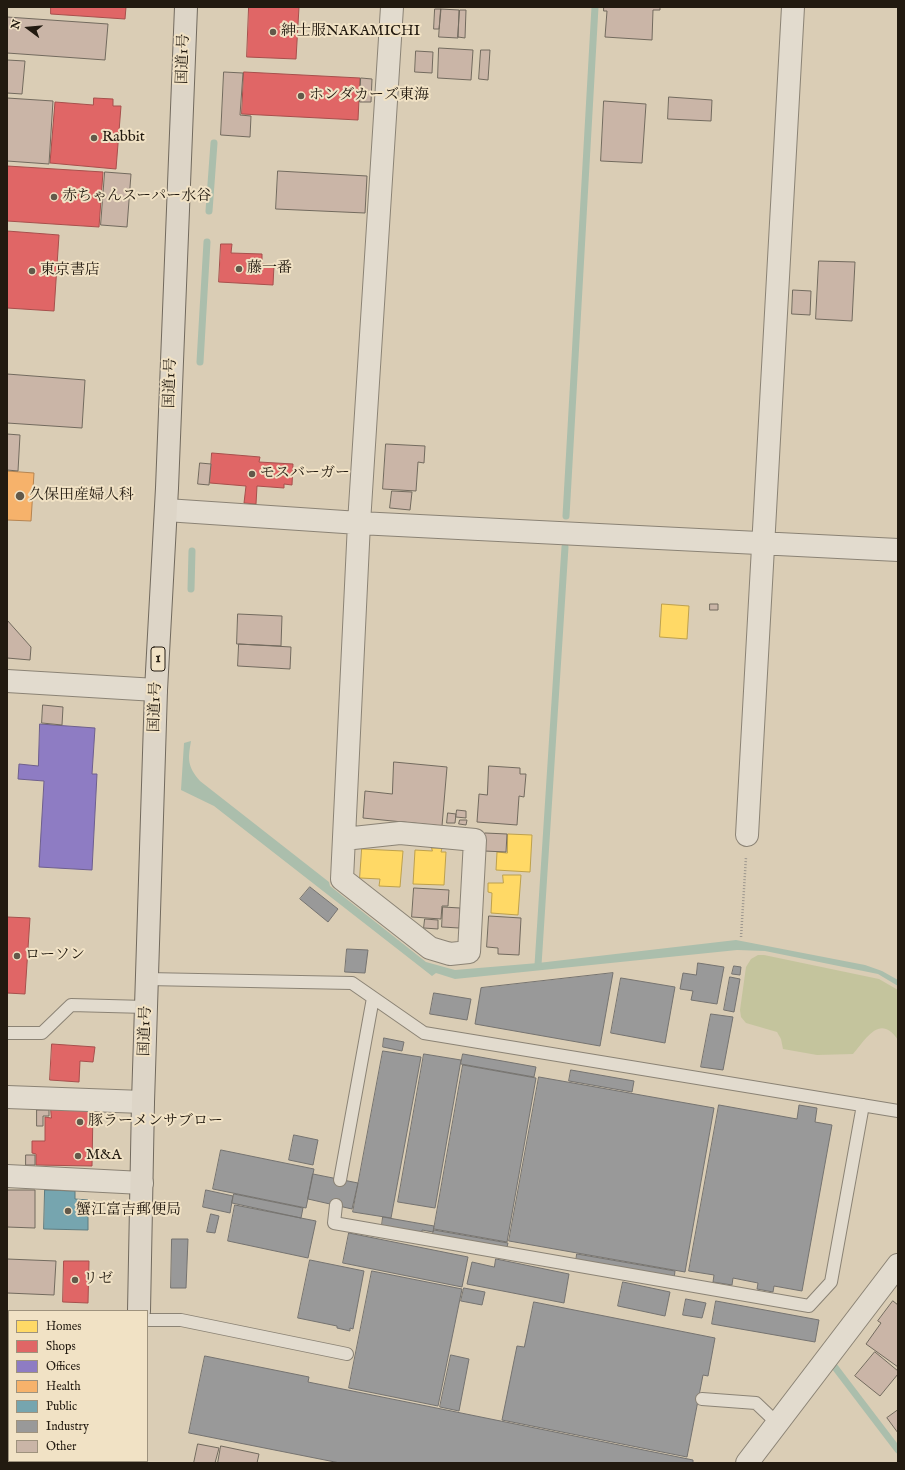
<!DOCTYPE html>
<meta charset="utf-8">
<style>
body{margin:0}
#map{position:relative;width:905px;height:1470px;overflow:hidden;background:#dacdb5;font-family:"IM FELL English",serif}
canvas{display:block}
.frame{position:absolute;inset:0;border:8px solid #221a10;pointer-events:none}
.legend{position:absolute;left:8px;top:1310px;width:140px;height:152px;box-sizing:border-box;background:#f1e2c5;border:1px solid #9e927d;margin:0;padding:5px 7px;list-style:none;font-size:12px;color:#221a10}
.legend li{display:flex;align-items:center;gap:8px;height:20px}
.legend b{width:20px;border:1px solid #9e927d}
.north{position:absolute;left:8px;top:8px;width:40px;height:40px;-webkit-text-stroke:3px #f1e2c5;paint-order:stroke;rotate:286deg;font-size:11px;font-weight:700;line-height:16px;text-align:center;color:#221a10}
.north::after{content:'';display:block;margin:auto;width:14px;height:18px;background:#221a10;clip-path:polygon(50% 0,100% 100%,50% 72%,0 100%)}
</style>
<div id="map">
<canvas width="905" height="1470"></canvas>
<div class="frame"></div>
<ul class="legend">
<li><b style="height:11px;background:#ffd966"></b>Homes</li>
<li><b style="height:11px;background:#e06666"></b>Shops</li>
<li><b style="height:11px;background:#8e7cc3"></b>Offices</li>
<li><b style="height:11px;background:#f6b26b"></b>Health</li>
<li><b style="height:11px;background:#76a5af"></b>Public</li>
<li><b style="height:11px;background:#999"></b>Industry</li>
<li><b style="height:11px;background:#cab5a7"></b>Other</li>
</ul>
<div class="north">N</div>
</div>
<script>
const context = document.querySelector('canvas').getContext('2d');
context.lineJoin = 'round';
function fillPath(path, color) { context.fillStyle = color; context.fill(path, 'evenodd'); }
function stroke(path, color, width, dash) { context.strokeStyle = color; context.lineWidth = width; context.lineCap = dash ? 'butt' : 'round'; context.setLineDash(dash || []); context.stroke(path); }
function write(font, color, halo, rows, align = 'center') {
  context.font = font + ' "IM FELL English","Noto Serif JP",serif'; context.lineWidth = 4; context.setLineDash([]); context.textBaseline = 'middle'; context.strokeStyle = halo; context.fillStyle = color; for (const [text, x, y, turn = 0] of rows) {
    context.save(); context.translate(x, y); context.rotate((+turn || 0) * Math.PI / 180); context.textAlign = isNaN(turn) ? turn : align; if (halo) context.strokeText(text, 0, 0); context.fillText(text, 0, 0); context.restore();
  }
}
fillPath(new Path2D(`
 M758,955H764L879,979L898,990V1040C880,1013 866,1039 853,1054L817,1055L783,1049L781,1039L777,1032L746,1023L741,1017L740,1010L746,967L751,959Z`), '#c4c49d');
fillPath(new Path2D(`
 M191,741C188,759 187,766 200,781L329,882L330,886L426,962L455,970L538,963L736,940L865,965L882,971L898,980V986L878,974L765,951L737,950L455,979L436,973L432,976L214,806L181,790L184,743Z`), '#abbeac');
const homes = new Path2D(`
 M662,604L689,606L687,639L660,637Z
 M508,834L532,835L530,872L496,870L497,852L507,853Z
 M432,848H442L441,852H446L444,885L413,884L415,850L432,851Z
 M362,849L403,851L400,887L379,886L380,879L360,878Z
 M503,875H521L518,915L491,913L492,893L488,892V883H503Z
 M22,1461H41V1463H22Z`);
fillPath(homes, '#ffd966');
stroke(homes, '#bda04c', 1);
const shops = new Path2D(`
 M51,7H126L125,19L51,14Z
 M249,7H299L296,59L247,57Z
 M244,72L360,78L358,120L242,114Z
 M94,98L113,99V106H121L116,169L50,163L55,102L93,105Z
 M7,166L103,172L99,227L7,221Z
 M7,231L59,235L54,311L7,308Z
 M221,244H232L231,253L262,254V264L274,265L273,285L219,282Z
 M212,453L260,457L259,462L293,464L292,485L284,484V488L257,486L256,504L244,503L246,486L210,483Z
 M7,917L30,918L25,994L7,993Z
 M52,1044L95,1047L93,1062L80,1061L79,1082L50,1080Z
 M51,1109L93,1110L92,1166L36,1165V1154L32,1153V1141H45V1117L51,1118Z
 M64,1261H89L88,1303L63,1302Z`);
fillPath(shops, '#e06666');
stroke(shops, '#a74f4c', 1);
const offices = new Path2D(`
 M40,724L95,728L92,774H97L92,870L39,867L44,781L18,779L19,764L38,766Z`);
fillPath(offices, '#8e7cc3');
stroke(offices, '#6e5f8d', 1);
const health = new Path2D(`
 M7,471L34,473L31,521L7,520Z`);
fillPath(health, '#f6b26b');
stroke(health, '#b68450', 1);
const public = new Path2D(`
 M45,1190L75,1191V1199L88,1200V1230L44,1229Z`);
fillPath(public, '#76a5af');
stroke(public, '#5d7b7f', 1);
const industry = new Path2D(`
 M310,887L338,909L328,922L300,899Z
 M347,949L368,950L365,973L345,972Z
 M698,963L724,967L717,1004L691,1000L693,991L680,989L683,973L696,975Z
 M734,966L741,967L740,975L732,974Z
 M613,973L600,1046L475,1024L481,988Z
 M730,977L740,979L734,1012L724,1010Z
 M621,978L675,987L665,1043L611,1033Z
 M434,993L471,999L467,1020L430,1014Z
 M711,1014L733,1017L723,1070L701,1067Z
 M384,1038L404,1042L402,1051L383,1047Z
 M383,1051L421,1057L391,1218L353,1212Z
 M424,1054L461,1060L435,1208L398,1202Z
 M463,1054L536,1067L534,1077L461,1064Z
 M463,1065L536,1078L507,1242L434,1229Z
 M571,1070L634,1081L632,1092L569,1081Z
 M539,1077L714,1108L685,1272L509,1241Z
 M719,1105L797,1119L799,1105L817,1108L815,1122L832,1125L802,1291L774,1286L773,1292L757,1289L758,1283L733,1278L732,1285L713,1282L714,1275L689,1271Z
 M294,1135L318,1140L313,1165L289,1160Z
 M221,1150L314,1169L306,1208L213,1189Z
 M313,1174L358,1183L352,1209L308,1199Z
 M206,1190L233,1196L230,1213L203,1207Z
 M234,1194L303,1208L301,1218L232,1203Z
 M235,1205L316,1221L308,1258L228,1241Z
 M211,1214L219,1216L215,1233L207,1232Z
 M383,1217L434,1226L433,1232L422,1230V1233L382,1225Z
 M434,1230L508,1243L506,1251L432,1238Z
 M349,1233L468,1257L462,1287L343,1263Z
 M172,1239H188L186,1288H171Z
 M577,1254L675,1271L674,1279L576,1262Z
 M496,1259L569,1274L564,1303L467,1284L472,1262L494,1267Z
 M310,1260L364,1271L353,1329L350,1328V1331L337,1328V1326L298,1318Z
 M372,1271L462,1289L438,1406L349,1388Z
 M623,1282L670,1292L665,1316L618,1306Z
 M464,1288L485,1292L482,1305L461,1301Z
 M686,1299L706,1303L702,1318L683,1315Z
 M716,1301L819,1320L815,1342L712,1324Z
 M534,1302L715,1338L708,1376L703,1375L687,1457L502,1420L517,1346L524,1347Z
 M451,1355L469,1359L459,1411L440,1407Z
 M205,1356L309,1377L308,1382L693,1460V1463H340L189,1433Z`);
fillPath(industry, '#999');
stroke(industry, '#757370', 1);
stroke(new Path2D(`
 M209,211L214,143
 M200,362L207,242
 M566,516L595,7
 M191,589L192,551
 M538,965L565,547
 M834,1366L898,1450`), '#abbeac', 7);
const building = new Path2D(`
 M604,7H660V10H653L652,40L605,37L607,11H604Z
 M435,9H441L439,29H434Z
 M441,9L459,10L458,38L439,37Z
 M460,10H466L465,38L458,37Z
 M7,17L108,24L105,60L7,53Z
 M439,48L473,50L471,80L438,78Z
 M481,50H490L488,80L479,79Z
 M416,51L433,52L432,73L415,72Z
 M7,60L25,61L22,94L7,93Z
 M224,72L243,73L240,115L251,116L250,137L221,135Z
 M361,78L372,79L371,102H360Z
 M669,97L712,100L711,121L668,119Z
 M7,98L53,101L49,164L7,161Z
 M604,101L646,104L642,163L601,161Z
 M278,171L367,176L365,213L276,209Z
 M105,172L131,174L127,227L101,225Z
 M819,261L855,262L852,321L816,319Z
 M793,290L811,291L810,315L792,314Z
 M7,374L85,380L82,428L7,423Z
 M7,434L20,435L18,471L7,470Z
 M386,444L425,446L424,463L418,462L416,491L383,489Z
 M200,463L211,464L209,485L198,484Z
 M392,491L412,492L410,510L390,508Z
 M710,604H718V610H710Z
 M238,614L282,616L281,646L237,644Z
 M7,620L31,647L30,660L7,658Z
 M239,644L291,647L290,669L238,666Z
 M43,705L63,707L62,725L42,723Z
 M394,762L447,767L442,826L363,818L365,791L392,794Z
 M489,766L520,768V774H526L524,797L519,796L517,825L477,822L479,794L487,795Z
 M457,810L466,811V818L456,817Z
 M448,813L456,814L455,823H447Z
 M460,820H467L466,825L459,824Z
 M485,833L507,834L506,852L484,851Z
 M414,888L449,890L448,906H442L441,919L412,917Z
 M443,907L460,908L459,928L442,927Z
 M489,916L521,918L519,955L498,954V948L487,947Z
 M425,919L438,920V929L424,928Z
 M37,1110H49V1116H43V1126H37Z
 M26,1155H35V1165H26Z
 M7,1190H35V1228L7,1227Z
 M7,1259L56,1261L54,1295L7,1293Z
 M893,1301L898,1305V1367L866,1344L881,1323L878,1321Z
 M875,1352L898,1371V1374L880,1396L855,1376Z
 M7,1366H9V1398H7Z
 M898,1410V1433L887,1418Z
 M198,1444L219,1448L215,1463H194Z
 M221,1446L259,1454L257,1463H218Z
 M48,1461H82V1463H48Z`);
fillPath(building, '#cab5a7');
stroke(building, '#726a5e', 1);
const lane = new Path2D(`
 M147,979L352,983L424,1033L898,1111
 M7,1033H42L71,1005L146,1007
 M340,1180L373,998
 M336,1205L334,1223L809,1306L831,1282L863,1105
 M147,1320H181L347,1354
 M702,1399L756,1403L777,1423`);
const street = new Path2D(`
 M166,510L359,523L898,550
 M7,681L156,690
 M747,835L793,7
 M344,839L400,833L475,840L469,952L450,954L430,948L342,879L359,523L392,7
 M7,1097L143,1102
 M7,1176L142,1183
 M7,1421H9
 M747,1463L898,1265`);
const highway = new Path2D(`
 M139,1311L143,1102L156,690L167,488L186,7
 M135,1463V1461`);
stroke(lane, '#8b8375', 14);
stroke(street, '#8b8375', 24);
stroke(highway, '#726a5e', 24);
stroke(new Path2D(`
 M741,937L746,857`), '#9e988f', 2.5, [1, 2]);
stroke(lane, '#e2dbce', 12);
stroke(street, '#e2dbce', 22);
stroke(highway, '#ddd5c7', 22);
for (const [x, y, r, color] of [
 [273,32,4,"#62594a"],
 [301,96,4,"#62594a"],
 [94,138,4,"#62594a"],
 [54,197,4,"#62594a"],
 [239,269,4,"#62594a"],
 [32,271,4,"#62594a"],
 [252,474,4,"#62594a"],
 [20,496,5,"#62594a"],
 [17,956,4,"#62594a"],
 [80,1122,4,"#62594a"],
 [78,1156,4,"#62594a"],
 [68,1211,4,"#62594a"],
 [75,1280,4,"#62594a"]
]) { const dot = new Path2D(); dot.arc(x, y, r, 0, 2 * Math.PI); context.fillStyle = color; context.fill(dot); stroke(dot, '#f1e2c5', 1.5); }
for (const [x, y, w] of [
 [158,659,14]
]) { const box = new Path2D(); box.roundRect(x - w / 2, y - 12, w, 24, 3); context.fillStyle = '#f1e2c5'; context.fill(box); stroke(box, '#221a10', 1); }
write('bold 14px', '#221a10', null, [
 ["1",158,659]
]);
write('15px', '#221a10', '#f1e2c5', [
 ["紳士服NAKAMICHI",281,32],
 ["ホンダカーズ東海",309,96],
 ["Rabbit",102,138],
 ["赤ちゃんスーパー水谷",62,197],
 ["藤一番",247,269],
 ["東京書店",40,271],
 ["モスバーガー",260,474],
 ["久保田産婦人科",29,496],
 ["ローソン",25,956],
 ["豚ラーメンサブロー",88,1122],
 ["M&A",86,1156],
 ["蟹江富吉郵便局",76,1211],
 ["リゼ",83,1280]
], 'left');
write('15px', '#221a10', '#f1e2c5', [
 ["国道1号",184,59,-88],
 ["国道1号",171,383,-88],
 ["国道1号",156,707,-88],
 ["国道1号",146,1031,-88]
]);
</script>
